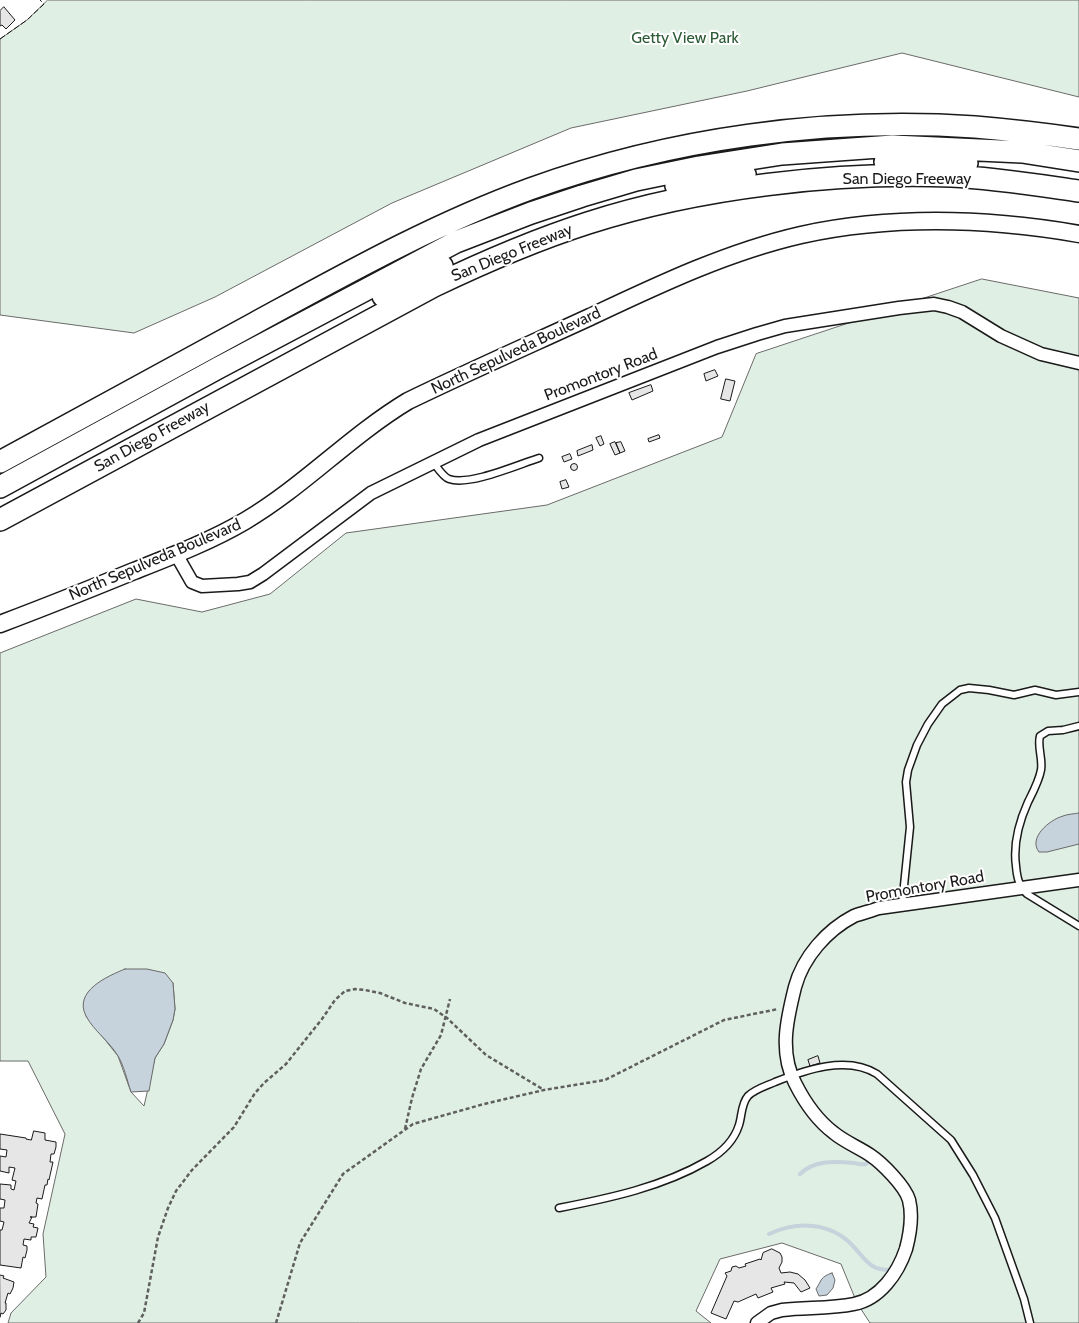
<!DOCTYPE html>
<style>
body{margin:0}
canvas{display:block;background:#fff}
</style>
<canvas width="1079" height="1323"></canvas>
<script>
const context = document.querySelector('canvas').getContext('2d');
context.lineJoin = 'round';
function fillPath(path, color) { context.fillStyle = color; context.fill(path, 'evenodd'); }
function stroke(path, color, width, dash) { context.strokeStyle = color; context.lineWidth = width; context.lineCap = dash ? 'butt' : 'round'; context.setLineDash(dash || []); context.stroke(path); }
function write(font, color, halo, rows, align = 'center') {
  context.font = font + ' Cabin,sans-serif'; context.lineWidth = 4; context.setLineDash([]); context.textBaseline = 'middle'; context.strokeStyle = halo; context.fillStyle = color; for (const [text, x, y, turn = 0] of rows) {
    context.save(); context.translate(x, y); context.rotate((+turn || 0) * Math.PI / 180); context.textAlign = isNaN(turn) ? turn : align; if (halo) context.strokeText(text, 0, 0); context.fillText(text, 0, 0); context.restore();
  }
}
const green = new Path2D(`
 M48,0H1079V97L902,53L747,91L571,128L392,203L215,297L134,333L0,315V39L27,20Z
 M982,279L1079,298V1323H870L857,1303L841,1264L782,1243L720,1259L696,1311L711,1323H8L11,1313L46,1277L43,1234L65,1134L28,1061H0V653L136,599L202,612L270,594L346,533L547,505L722,437L756,354ZM173,983L175,1009L173,1020L164,1044L155,1058L144,1106L131,1092L118,1056L86,1016Z`);
fillPath(green, '#e0efe3');
stroke(green, '#6a6a6a', 1);
const water = new Path2D(`
 M1079,813V844L1047,852H1039C1028,838 1049,820 1063,816C1068,814 1074,814 1079,813Z
 M125,969H147L165,973L173,983L175,1009L173,1020L164,1044L155,1058L149,1091L131,1092C127,1080 124,1066 118,1056C109,1041 94,1031 86,1016C73,991 108,976 125,969Z
 M832,1273L835,1280L833,1288L827,1295L819,1296L816,1289C822,1280 820,1277 832,1273Z`);
fillPath(water, '#c6d2dc');
stroke(water, '#6a6a6a', 1);
stroke(new Path2D(`
 M800,1174C814,1160 835,1161 854,1163C859,1164 862,1165 866,1164L870,1158
 M769,1234C797,1221 830,1222 852,1245C866,1259 869,1271 892,1270`), '#c6d2dc', 4);
const building = new Path2D(`
 M4,7L15,20L6,29L2,25L0,26V11Z
 M715,370L718,376L706,381L704,374Z
 M726,379L735,381L730,401L721,399Z
 M651,385L653,391L632,400L629,393Z
 M659,435L660,438L649,442L648,439Z
 M601,436L604,444L600,446L596,438Z
 M615,442L620,453L615,455L610,444Z
 M621,442L625,451L620,453L616,443Z
 M592,445L593,450L578,456L577,451Z
 M570,454L572,459L564,462L562,457Z
 M570.5 467a3.5 3.5 0 1 1 7 0a3.5 3.5 0 1 1-7 0Z
 M566,480L569,487L562,489L560,482Z
 M818,1056L820,1063L810,1066L808,1060Z
 M34,1131L45,1133V1140L56,1142V1147L54,1154H51L50,1162H53L49,1180L48,1179L47,1185H45L42,1199L37,1198L36,1203L38,1204L36,1217H30H32L29,1223L34,1224L33,1227L38,1228L36,1237H31V1240L24,1239L23,1245L27,1246V1250L25,1258L23,1257L21,1268L0,1265V1230H2L4,1222L0,1221V1208H4L5,1200L0,1199V1184L11,1185V1189L14,1190L16,1181L12,1180L15,1168L9,1167V1173L0,1171V1156L6,1157L7,1150L0,1149V1134L26,1138V1139L31,1140Z
 M772,1249L780,1253L782,1257V1262L779,1268L781,1273L790,1272L798,1274L805,1280L810,1288L801,1292L794,1283L784,1282L785,1284L771,1288L773,1292L758,1298L756,1294L738,1302L734,1301L726,1319L711,1313L727,1276L725,1273L731,1271L732,1267L736,1266L739,1268L746,1266L745,1264L760,1259L761,1260L763,1253Z
 M0,1275L4,1276L3,1278L14,1282L13,1288L10,1294L8,1293L5,1303H6V1310L3,1314L1,1313L0,1317Z`);
fillPath(building, '#e6e6e6');
stroke(building, '#1a1a1a', 1);
const service = new Path2D(`
 M433,462C437,467 443,477 449,479C470,486 517,465 539,458
 M1079,726L1063,730L1048,731L1040,736C1037,747 1043,758 1041,770C1039,781 1033,792 1028,802C1019,822 1013,844 1016,866C1017,878 1019,886 1027,894L1079,926
 M902,905L910,827L906,782L908,770L917,745L928,724L942,704L960,690L969,688L989,690L1014,695L1035,690L1056,695L1079,692
 M559,1208C610,1198 662,1187 707,1161C721,1153 734,1141 739,1125C742,1116 741,1104 748,1096C755,1089 766,1086 775,1082C805,1070 847,1055 877,1074L951,1140L973,1175L995,1218L1024,1299L1030,1323`);
const minor = new Path2D(`
 M176,554L192,582L202,586L238,584L250,582L263,574L371,493L479,440L717,347L757,334L785,326L899,308L934,304L948,307L962,312L1001,336L1041,354L1079,363
 M757,1323L771,1313L782,1310C806,1307 830,1309 854,1304C880,1299 898,1273 906,1249C910,1234 913,1216 909,1200C905,1186 882,1163 870,1155C858,1147 845,1142 834,1133C818,1121 804,1101 795,1083C779,1052 787,1019 795,987C803,957 827,930 854,916C862,913 871,911 879,908L1079,880`);
const secondary = new Path2D(`
 M0,624C45,607 90,589 134,571C172,556 211,541 245,521C304,486 350,436 408,401C468,372 529,345 590,317C658,285 727,252 801,235C893,215 986,218 1079,234`);
const motorway = new Path2D(`
 M885,162L925,161L967,163
 M676,186L745,174
 M383,296L442,266
 M0,462C85,415 170,370 255,323C345,274 434,224 530,189C671,138 826,117 975,127C1010,130 1045,134 1079,139
 M0,487L218,368L456,242L531,213L582,196L636,180L699,167L782,154L893,146L1022,152L1079,161
 M0,520L434,286C484,262 535,240 588,223C700,187 834,172 951,176C994,178 1037,185 1079,191`);
stroke(service, '#1a1a1a', 9);
stroke(minor, '#1a1a1a', 15);
stroke(secondary, '#1a1a1a', 19);
stroke(motorway, '#1a1a1a', 24);
stroke(new Path2D(`
 M405,1129L412,1098L421,1069L441,1035L450,999
 M138,1323L144,1313L158,1237L168,1208L176,1191L192,1170L234,1127L255,1093L264,1083L286,1064L322,1019L335,1000L345,991L355,989L365,990L380,993L405,1003L434,1009L447,1018L486,1055L544,1090
 M276,1323L300,1243L343,1174L413,1124L484,1104L544,1090L605,1080L724,1020L778,1009`), '#5f5f5f', 2.5, [4, 2.5]);
stroke(service, '#fff', 6);
stroke(minor, '#fff', 12);
stroke(secondary, '#fff', 16);
stroke(motorway, '#fff', 21);
stroke(new Path2D(`
 M0,39L27,20L44,4L40,0`), '#1a1a1a', 1, [6, 2.5]);
write('16px', '#2b5a34', '#fff', [
 ["Getty View Park",685,38]
]);
write('16px', '#1a1a1a', '#fff', [
 ["San Diego Freeway",907,179],
 ["San Diego Freeway",512,253,-22],
 ["North Sepulveda Boulevard",516,351,-25],
 ["Promontory Road",601,375,-21],
 ["San Diego Freeway",152,437,-29],
 ["North Sepulveda Boulevard",155,560,-23],
 ["Promontory Road",925,887,-10]
]);
</script>
